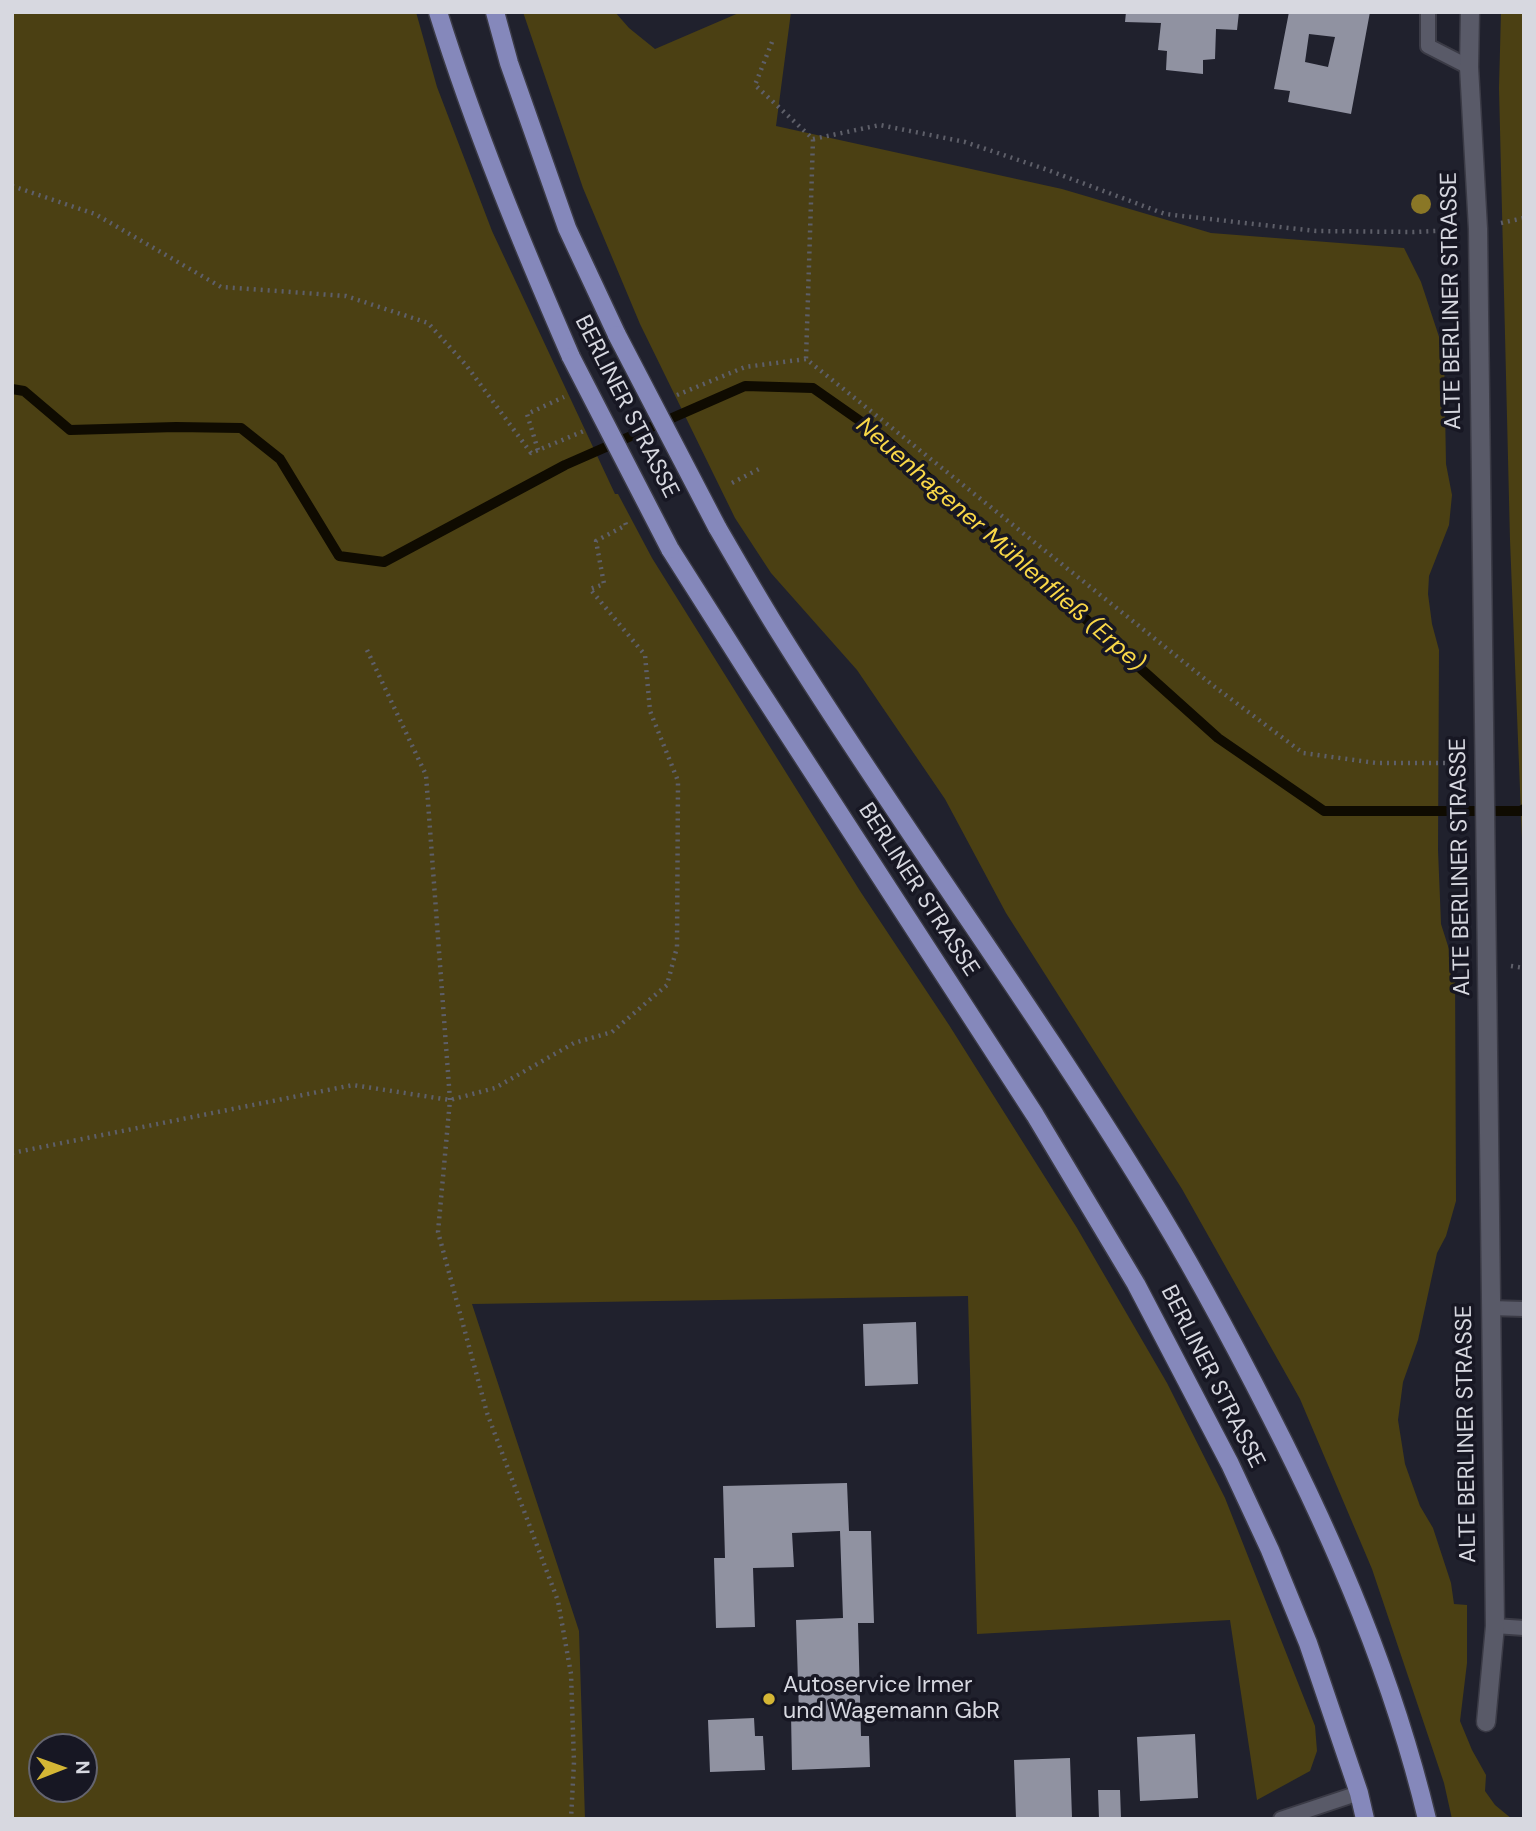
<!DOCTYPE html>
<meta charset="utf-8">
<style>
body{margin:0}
#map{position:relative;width:1536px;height:1831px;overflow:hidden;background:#20212d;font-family:"DM Sans",sans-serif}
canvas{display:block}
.frame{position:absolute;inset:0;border:14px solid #d7d8e0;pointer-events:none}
.north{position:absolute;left:28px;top:1733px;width:70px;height:70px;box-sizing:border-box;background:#171723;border:2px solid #64646f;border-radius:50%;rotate:89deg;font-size:19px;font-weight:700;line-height:28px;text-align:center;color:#d7d8e0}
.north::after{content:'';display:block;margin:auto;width:24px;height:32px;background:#d4b635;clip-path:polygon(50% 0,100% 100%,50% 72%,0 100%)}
</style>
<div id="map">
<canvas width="1536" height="1831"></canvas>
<div class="frame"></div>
<div class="north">N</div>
</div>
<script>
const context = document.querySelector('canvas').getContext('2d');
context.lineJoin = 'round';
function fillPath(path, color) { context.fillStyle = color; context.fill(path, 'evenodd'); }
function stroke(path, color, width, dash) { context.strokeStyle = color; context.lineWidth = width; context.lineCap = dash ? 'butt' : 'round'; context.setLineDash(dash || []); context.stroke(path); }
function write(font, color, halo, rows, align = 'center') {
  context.font = font + ' "DM Sans",sans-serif'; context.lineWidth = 7; context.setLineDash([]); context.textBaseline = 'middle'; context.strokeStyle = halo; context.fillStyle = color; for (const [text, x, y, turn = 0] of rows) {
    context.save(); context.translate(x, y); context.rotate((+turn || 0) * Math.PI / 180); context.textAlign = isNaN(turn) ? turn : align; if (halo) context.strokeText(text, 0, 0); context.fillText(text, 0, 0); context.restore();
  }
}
fillPath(new Path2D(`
 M12,12H416L437,87L492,231L615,494H618L652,558L860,891L949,1025L1077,1228L1167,1383L1225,1498L1315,1726L1317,1751L1310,1771L1257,1800L1230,1620L977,1634L968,1296L472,1304L579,1631L585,1819H12ZM42,1747H84V1789H42Z
 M523,12H615L629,28L655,49L741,12H791L776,126L1062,189L1211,233L1404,248L1421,282L1444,352L1446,464L1452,495L1449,525L1429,576L1428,594L1432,624L1439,650L1438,850L1441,924L1455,968L1456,1201L1446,1236L1437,1253L1418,1340L1403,1382L1398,1420L1405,1464L1420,1506L1433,1528L1451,1583L1454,1604L1467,1605V1663L1460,1721L1472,1750L1486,1775L1485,1791L1495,1805L1512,1819H1452L1444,1783L1372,1569L1300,1399L1182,1189L1006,913L945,799L857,670L771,573L735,518L640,324L583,188Z
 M1501,12H1524V889L1510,540L1499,88Z`), '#4b4013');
stroke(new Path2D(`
 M12,389L24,391L70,430L176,427L241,428L280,459L339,556L384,562L565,465L745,386L813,388L883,437L1218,738L1324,811H1521L1524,809`), '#0f0b01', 10);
fillPath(new Path2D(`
 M1126,12H1239L1237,30L1216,29L1215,59L1203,60V74L1166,70L1167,51L1158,50L1161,23L1125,22Z
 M1289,12H1370L1351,114L1288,102L1290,91L1274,89ZM1309,34L1335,37L1328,67L1305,62Z
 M916,1322L918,1384L865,1386L863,1324Z
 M847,1483L849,1531H871L874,1623H858L861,1736H869L870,1767L792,1770L791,1713H799L796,1620L843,1618L840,1531L792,1533L794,1567L753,1568L755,1627L716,1628L714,1558H725L723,1486Z
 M754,1718L755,1736H763L765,1770L710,1772L708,1720Z
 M1195,1734L1198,1798L1140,1801L1137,1737Z
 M1070,1758L1072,1818L1016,1819L1014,1760Z
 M1098,1790H1120L1121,1819H1099Z`), '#9092a1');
const service = new Path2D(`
 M1428,12V46L1469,67
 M1490,1308L1524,1309
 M1495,1626L1524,1628
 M1281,1819L1359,1793`);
const minor = new Path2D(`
 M1470,12L1469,67L1478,229L1495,1626L1486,1722`);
const primary = new Path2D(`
 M438,12C475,130 522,244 571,357
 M495,12L509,63L567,228L617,335
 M717,527C738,563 759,600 781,635C898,823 1030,1001 1145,1189C1191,1263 1232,1340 1271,1417C1337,1546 1393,1678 1427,1819
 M670,549L753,680L1035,1115L1136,1284L1230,1464L1270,1550L1308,1643L1359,1793L1365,1819`);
stroke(service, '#3b3b46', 18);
stroke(minor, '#3b3b46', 21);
stroke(primary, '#3b3b46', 21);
stroke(new Path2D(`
 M772,42L755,85L813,139L806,359
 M813,139L880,125L965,142L1045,169L1165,214L1316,231L1414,232L1454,230
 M12,186L95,214L221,287L346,296L428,323L466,365L531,453L584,431
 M1501,223L1524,218
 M677,395L745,367L806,359L1215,687L1303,753L1376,763H1448
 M538,450L527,414L564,397
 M732,483L759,469
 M367,650L426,775L450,1100L438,1232L487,1413L558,1601L571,1674L574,1762L571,1819
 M1511,966L1524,968
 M12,1153L353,1085L450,1100L495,1088L574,1043L612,1032L667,985L677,947L678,781L650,711L645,655L590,589L604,584L596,541L626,525L625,522`), '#5e5f69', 4.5, [2, 5]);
stroke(service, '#595a68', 14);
stroke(minor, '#595a68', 18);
stroke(primary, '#8588bb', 18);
const primaryBridge = new Path2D(`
 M617,335L717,527
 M571,357L670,549`);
stroke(primaryBridge, '#3b3b46', 21, []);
stroke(primaryBridge, '#8588bb', 18);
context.fillStyle = '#8a7726';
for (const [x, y] of [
 [1421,204]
]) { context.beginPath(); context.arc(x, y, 10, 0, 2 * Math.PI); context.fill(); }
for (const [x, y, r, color] of [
 [769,1699,7,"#d4b635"]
]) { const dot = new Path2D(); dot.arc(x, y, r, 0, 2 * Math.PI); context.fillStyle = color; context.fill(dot); stroke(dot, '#171723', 2.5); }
write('23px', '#d7d8e0', '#171723', [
 ["ALTE BERLINER STRASSE",1452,301,-91],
 ["BERLINER STRASSE",626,407,63],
 ["ALTE BERLINER STRASSE",1461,867,-91],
 ["BERLINER STRASSE",918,890,57],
 ["BERLINER STRASSE",1212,1377,63],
 ["ALTE BERLINER STRASSE",1467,1434,-91]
]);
write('23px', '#d7d8e0', '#171723', [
 ["Autoservice Irmer",783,1686],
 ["und Wagemann GbR",783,1712]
], 'left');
write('italic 24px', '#f9d747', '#171723', [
 ["Neuenhagener Mühlenfließ (Erpe)",1000,545,41]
]);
</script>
